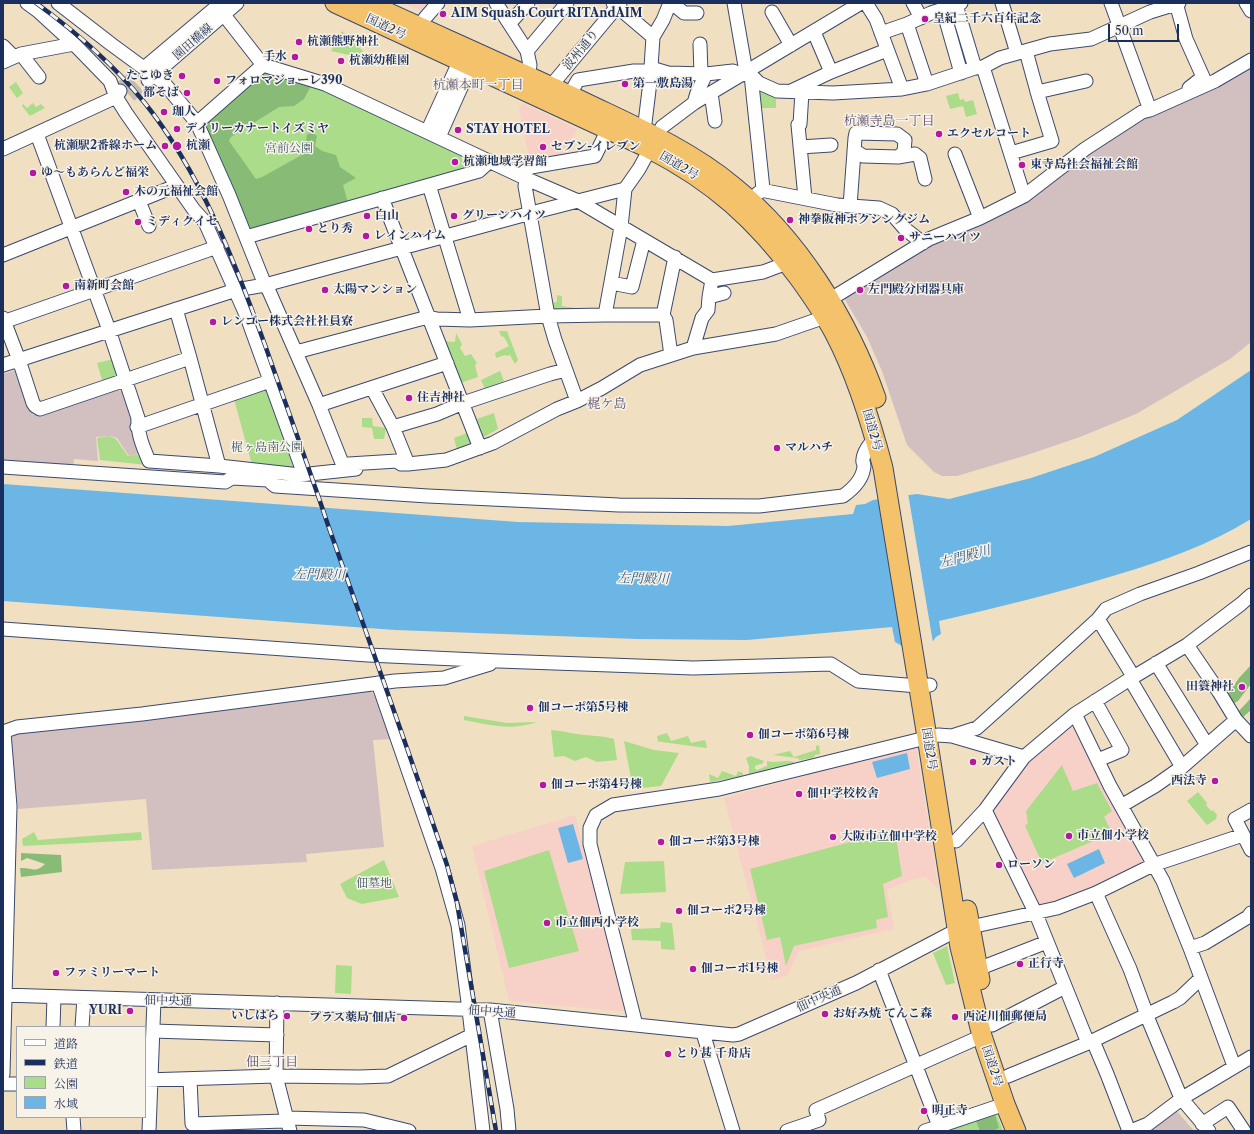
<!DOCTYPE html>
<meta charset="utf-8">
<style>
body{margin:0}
#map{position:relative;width:1254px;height:1134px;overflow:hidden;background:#f1dfc1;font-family:"Libre Caslon Text","Noto Serif JP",serif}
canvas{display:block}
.frame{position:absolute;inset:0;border:4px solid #1b2f5e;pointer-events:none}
.legend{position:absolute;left:16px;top:1026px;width:130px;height:92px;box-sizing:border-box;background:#f7f3e8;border:1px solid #9fa5b1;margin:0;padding:5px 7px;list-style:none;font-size:12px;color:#1b2f5e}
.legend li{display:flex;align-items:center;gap:8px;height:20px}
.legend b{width:20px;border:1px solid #9fa5b1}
.scale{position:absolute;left:1108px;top:24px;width:71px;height:18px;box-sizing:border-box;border:2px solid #1b2f5e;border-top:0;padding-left:5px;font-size:12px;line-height:14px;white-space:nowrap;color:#1b2f5e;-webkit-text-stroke:3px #f7f3e8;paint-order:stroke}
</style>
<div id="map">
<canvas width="1254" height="1134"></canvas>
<div class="frame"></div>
<ul class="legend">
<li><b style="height:5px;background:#fff"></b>道路</li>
<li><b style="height:5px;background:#1b2f5e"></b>鉄道</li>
<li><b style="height:11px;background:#abdc8a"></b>公園</li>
<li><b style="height:11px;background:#6cb6e5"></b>水域</li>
</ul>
<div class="scale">50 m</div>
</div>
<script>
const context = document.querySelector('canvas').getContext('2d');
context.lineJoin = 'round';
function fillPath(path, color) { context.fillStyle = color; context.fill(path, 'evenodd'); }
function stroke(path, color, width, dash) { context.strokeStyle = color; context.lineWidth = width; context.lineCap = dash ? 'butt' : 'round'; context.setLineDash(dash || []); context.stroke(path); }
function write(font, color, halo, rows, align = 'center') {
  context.font = font + ' "Libre Caslon Text","Noto Serif JP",serif'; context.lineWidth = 3; context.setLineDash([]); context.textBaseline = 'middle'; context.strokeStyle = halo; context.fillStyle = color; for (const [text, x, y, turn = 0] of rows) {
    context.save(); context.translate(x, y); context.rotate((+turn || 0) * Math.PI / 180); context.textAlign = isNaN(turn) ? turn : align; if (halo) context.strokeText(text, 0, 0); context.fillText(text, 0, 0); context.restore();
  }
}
fillPath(new Path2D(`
 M403,3H433L424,12Z
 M522,103L577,129L564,157L530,162L519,109Z
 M1073,719L1149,860L1146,865L1040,910L991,811L1023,763Z
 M916,746L939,890L926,877L911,880L887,890L894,929L799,951L788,975L772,980L724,798Z
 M575,815L627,1012L509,1001L472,846Z`), '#f7d1c7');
fillPath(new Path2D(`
 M1251,64V342L1230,359L1136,414L1080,437L1027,455L957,476H942L934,472L907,445L882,371L867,337L844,298L932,244L1025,202L1128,125Z
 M16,370L33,415L114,389L124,392L143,453L129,456L117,438L109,436L96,437L98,461L74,459L73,467L3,462V374Z
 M367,686L374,695L391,739L373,740L384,847L306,854L307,862L152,870L146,799L18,809L10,739L18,731Z
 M1176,1110L1194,1131H1145Z`), '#d2bfc0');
fillPath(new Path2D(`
 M342,31L363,51L358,57L331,51Z
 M261,72L326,89L478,159L474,168L252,231L207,121Z
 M16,82L23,93L17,98L9,87Z
 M760,89L776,95V108H757L755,92Z
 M958,93L960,100L964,99L965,102L973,100L977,114L966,117L963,106L950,109L946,96Z
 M33,103L36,107L41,104L45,108L30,116L22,106L23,104L27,108Z
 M557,295L562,296V306L575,308L576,313L552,311L549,303L557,302Z
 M499,331H507L518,360L515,364L510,355L507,356L505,355L496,358L495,353L509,346L504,337L501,336Z
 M456,333L462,344L460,348L465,356L471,354L477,363L475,365L478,377L460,383L443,341L455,342Z
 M113,359L118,375L103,383L97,363Z
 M500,371L504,381L494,385L493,388L485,389L481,380Z
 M263,390L268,392L293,466L291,469L252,465L234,399Z
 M470,408L477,419L494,413L498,429L484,437L474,423Z
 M362,418H372L373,426L386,428L384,439H374L372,428L362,427Z
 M470,432L473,439L470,444L457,450L454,438Z
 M109,436L116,439L128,456L143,454L147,465L100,460L97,438Z
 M464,716L507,723L537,722C511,731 490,725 464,720Z
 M551,730C563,731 574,734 585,735C595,736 604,736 614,739L617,760L597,762L586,757L575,761L564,756L554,757Z
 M667,733L671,741L688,736L691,743L705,740L707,747L706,748L655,741H658L657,736Z
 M624,741L654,750L679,753L661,786L633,789Z
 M819,745L820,754L815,755L813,758L800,760L797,758L773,755L790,751L794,757L816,750V746Z
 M751,756L764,761L762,764H760L755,766V769L757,770L767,766V761C776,764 785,759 794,762V764L749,775V766L746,758Z
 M1062,765L1073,791L1097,783L1112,811L1104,817L1112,833L1042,863L1025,826L1028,823L1026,811Z
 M722,771L736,776L738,771L743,773V776L710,782L709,774L718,778Z
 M1198,792L1207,803L1206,805L1211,811L1213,810L1217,815L1216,819L1207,825L1187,801Z
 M895,830L902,876L883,884L888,917L876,920L877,928L794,946L786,966L780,937L767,940L750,869Z
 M34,832L38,840L141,832L142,840L23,846L22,839Z
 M549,850L579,951L509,968L484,871Z
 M384,860L399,897L362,904L347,898L340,884Z
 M664,861L666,892L620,894L625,862Z
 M661,922L672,923L675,950L661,949V941L632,940L631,929L660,928Z
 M947,946L955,983L946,985L933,953Z
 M336,965L352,966L351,994L335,993Z
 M996,1112L1003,1131H938Z`), '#abdc8a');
fillPath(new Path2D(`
 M272,71L312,84L304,99L294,106L279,107L231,137L229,141L256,179L262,177L300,156L306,144L307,134L313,133L317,136L315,146L322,151L336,155L340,167L356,178L343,185L348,203L252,231L247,228L204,128L207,121L261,72Z
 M1251,665V684L1238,701L1231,705L1226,697L1239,678Z
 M1251,698V710L1241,719L1236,714Z
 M21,853L61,855L62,872L21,877L20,868C32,867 35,874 45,864L27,858L21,861Z
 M995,1115L999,1128L992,1131H980L976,1121Z`), '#88bc76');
fillPath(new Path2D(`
 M1251,370V519C1209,545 1163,561 1116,575C1058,593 999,607 939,621L941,634L936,637L933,641L902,646L895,642L892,627L747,640L637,639L395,630L3,601V484L518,522L728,526L853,514L856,505L865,504L873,500L917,494L949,499L1031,478L1094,457L1177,420Z
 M907,753L910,769L877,778L872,762Z
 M573,824L583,859L568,863L558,828Z
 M1099,849L1105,863L1074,878L1067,864Z`), '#6cb6e5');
fillPath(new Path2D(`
 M908,493L933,643L903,647L879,497Z`), '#f1dfc1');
stroke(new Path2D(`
 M122,87L144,68
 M130,96L148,80`), '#c6bcad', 13, [13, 6]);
const minor = new Path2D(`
 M27,3L38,11L74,44L110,81L116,97L126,113L194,210L205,222L247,317L302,469L300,475
 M58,3L111,44L164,83L197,123L229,195L265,285L269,291L319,405L342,463L349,464L397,461L401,464H408L446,460L493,443L557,409L577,401L602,388L640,365L693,348L776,334L825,317
 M496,3L527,51L530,65L528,76
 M613,3L653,37L650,82L644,131
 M672,3L684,13H697
 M734,3L746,72
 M866,3L876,19L902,89
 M913,3L921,18
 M961,3L956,5L975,68
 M1002,3L1017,53
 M1111,3L1150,110
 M1176,3L1186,39L1203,77L1189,88
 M1246,3L1251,11
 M943,10L961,73
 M772,12L791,45
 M224,15L263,65L325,84L527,179L578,201L712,280L763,272L787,263
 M510,23L528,3
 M419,27L425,18L438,3
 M814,32L831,72
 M881,33L907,24
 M653,37L663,20L670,3
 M700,44L701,74
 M3,46L13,56
 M527,51L567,3
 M21,54L39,77
 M3,62L21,54L74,44
 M983,67L1024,196
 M144,68L221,3
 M651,68L668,73L706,74L733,71L742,75
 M749,71L751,75L759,83L777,91L833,93L902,89L927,84L975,68L983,67L1000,58L1050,44L1091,39L1150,12L1179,3
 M751,75L763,189L757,194
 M148,80L237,3
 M927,84L907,24L931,13L956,5
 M574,87L578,80L634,71H651
 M791,91L831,72L887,50
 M802,92L800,124L798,125L805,198
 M1037,92L1086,81
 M711,93L715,121
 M547,94L550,87L620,3
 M694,103L697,93L706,74
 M197,123L263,65
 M427,132L460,60
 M37,134L109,330L138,418C137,433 143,447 149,461L219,466L300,475L356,469
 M439,137L471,65
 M800,147L831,145
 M3,149L116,97L120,91
 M1011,153L1052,141L1038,95L1026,51
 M955,154L980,218
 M898,157L915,154L920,158L925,179
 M520,175L531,167L595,156L608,129
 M527,179L525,186L548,316L555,340L577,401
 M429,185L470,320
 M763,189L766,191L837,205L879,208L892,214L905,229L923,243
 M382,198L480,448
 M139,201L149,226
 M850,206L855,138L856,133L897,134L905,140L904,152L898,157L863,156L854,150
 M246,237L479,171L490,161
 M3,255L168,189L178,187
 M611,283L632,287L644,240
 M709,297L724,293
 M829,300L929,239L980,218L1024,196L1085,149L1142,112L1150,110L1215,81L1251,60
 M176,309L190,358L219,466
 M605,315L621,227L625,189
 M3,318L19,360L33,403L35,406L40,409L190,358
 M3,322L217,247
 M693,348L702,318L708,310L709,297L712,280
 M296,352L428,317L437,319L470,320L548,316L605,315H663
 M671,355L666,320L663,315L675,257
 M3,365L236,290L265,285L531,213L625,189L639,169L662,127L694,103L861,3
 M372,388L393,427L408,464
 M319,405L447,363
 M137,427L270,381
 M393,427L437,414L463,403L550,374L566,370
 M3,467L225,482L232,478L268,480L275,486L428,496L619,505L759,506L843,496C853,489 863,479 864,466C864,461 862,464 863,459C864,451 870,444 875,438
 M1098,619L1133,676
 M3,629L368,655L499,661L693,668L831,664L858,681L918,686L930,685
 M1187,645L1219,692L1236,720L1251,736
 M1156,663L1207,745
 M1130,679L1182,767
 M378,683L442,868L458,925L469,1010L483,1131
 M1095,701L1122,750L1098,760
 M1075,714L1110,786L1163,881L1190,948L1234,1066
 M3,732L17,727L142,714L395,681L444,678L490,664
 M952,736L977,728L1064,650L1098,619L1106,609L1140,594L1199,573L1251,552
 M1121,806L1155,786L1182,767L1236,720
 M985,810L1036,914L1088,1043
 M1251,810L1235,819L1251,850
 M956,841L985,810L1024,757L1075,714L1130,679L1187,645L1241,604L1251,595
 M1096,893L1130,969L1144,1007L1146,1014L1181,1098L1209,1131
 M1190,948L1205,943L1248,917L1251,913
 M978,969L1047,942
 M879,970L939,1126
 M3,995L490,1010L733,1035L739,1034L856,983L957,930L1057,908L1096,893L1153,865L1243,835
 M277,1003L276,1076L290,1131
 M490,1010L507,1109L509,1131
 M636,1025L590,844V828L596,815L613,805L719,789L938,735L952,736L1024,757
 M992,1025L1065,987
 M53,1027L54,997
 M82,1027L84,998
 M153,1031L277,1035
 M703,1033L733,1131
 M1093,1041L1107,1074L1129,1131
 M3,1074L10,806L4,732
 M1008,1076L1088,1043L1173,1002L1180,998L1201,978
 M190,1079L192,1124L284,1121L287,1118L364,1120L409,1131
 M145,1080L276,1076L360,1077L388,1076L472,1035
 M3,1084H17
 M73,1117L74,1131
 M1202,1124L1228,1107L1244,1131
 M149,1131L154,1000
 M787,1131L819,1120L816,1110L982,1036
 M925,1131L1005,1104
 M1131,1131L1148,1124L1184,1097L1251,1057`);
const highway = new Path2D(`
 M335,3L650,149C714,182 756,220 799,278C812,296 825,315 835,334C857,376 871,422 883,468L927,737L960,947L982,1036L1005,1104L1016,1131
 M367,3C439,36 512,68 584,102C636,127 688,149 733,186C798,238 848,319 876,398
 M967,910L980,980`);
stroke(minor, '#3b496d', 15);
stroke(highway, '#3b496d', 21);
stroke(minor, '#fff', 13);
stroke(highway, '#f3c26a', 19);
const rail = new Path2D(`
 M36,3C76,32 113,64 144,102C201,173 234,260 265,345C286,405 308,465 328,525C368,638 409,751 447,865L457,903L496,1131`);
stroke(rail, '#1b2f5e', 4.5);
stroke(rail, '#f7f3e8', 3, [9]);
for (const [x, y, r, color] of [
 [443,14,4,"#b5179e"],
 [925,19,4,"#b5179e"],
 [299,42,4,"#b5179e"],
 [295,57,4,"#b5179e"],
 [341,61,4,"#b5179e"],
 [182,76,4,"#b5179e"],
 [217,81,4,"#b5179e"],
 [625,84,4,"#b5179e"],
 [187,93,4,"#b5179e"],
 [164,112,4,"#b5179e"],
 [177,129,4,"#b5179e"],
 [458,130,4,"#b5179e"],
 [939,134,4,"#b5179e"],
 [165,146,4,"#b5179e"],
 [177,146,5,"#b5179e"],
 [543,147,4,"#b5179e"],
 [455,162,4,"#b5179e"],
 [1022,165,4,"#b5179e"],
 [33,173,4,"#b5179e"],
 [126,192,4,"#b5179e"],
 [367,216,4,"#b5179e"],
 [454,216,4,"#b5179e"],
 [790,220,4,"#b5179e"],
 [138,222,4,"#b5179e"],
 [309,229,4,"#b5179e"],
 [366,236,4,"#b5179e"],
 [901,238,4,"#b5179e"],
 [66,286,4,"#b5179e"],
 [325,290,4,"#b5179e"],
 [860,290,4,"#b5179e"],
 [213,322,4,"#b5179e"],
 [409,398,4,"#b5179e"],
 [777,448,4,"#b5179e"],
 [1242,687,4,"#b5179e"],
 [530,708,4,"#b5179e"],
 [750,735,4,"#b5179e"],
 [973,762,4,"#b5179e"],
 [1215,781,4,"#b5179e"],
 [543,785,4,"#b5179e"],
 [799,794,4,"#b5179e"],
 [1069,836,4,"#b5179e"],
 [833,837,4,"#b5179e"],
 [661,842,4,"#b5179e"],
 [999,865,4,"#b5179e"],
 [679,911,4,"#b5179e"],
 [547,923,4,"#b5179e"],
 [1020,964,4,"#b5179e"],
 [693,969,4,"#b5179e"],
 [56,973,4,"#b5179e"],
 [130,1011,4,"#b5179e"],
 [825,1014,4,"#b5179e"],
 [287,1016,4,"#b5179e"],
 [955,1017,4,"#b5179e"],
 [404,1018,4,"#b5179e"],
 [668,1054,4,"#b5179e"],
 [924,1111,4,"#b5179e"]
]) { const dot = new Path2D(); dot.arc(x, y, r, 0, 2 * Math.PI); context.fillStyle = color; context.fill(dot); stroke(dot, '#f7f3e8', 1.5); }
write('bold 12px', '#1b2f5e', '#f7f3e8', [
 ["AIM Squash Court RITAndAIM",451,14],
 ["皇紀二千六百年記念",933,19],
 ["杭瀬熊野神社",307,42],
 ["手水",287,57,"right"],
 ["杭瀬幼稚園",349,61],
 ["たこゆき",174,76,"right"],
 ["フォロマジョーレ390",225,81],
 ["第一敷島湯",633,84],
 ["都そば",179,93,"right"],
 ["珈人",172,112],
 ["デイリーカナートイズミヤ",185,129],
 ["STAY HOTEL",466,130],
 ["エクセルコート",947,134],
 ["杭瀬駅2番線ホーム",157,146,"right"],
 ["杭瀬",186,146],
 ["セブン-イレブン",551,147],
 ["杭瀬地域学習館",463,162],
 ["東寺島社会福祉会館",1030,165],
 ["ゆ～もあらんど福栄",41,173],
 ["木の元福祉会館",134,192],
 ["白山",375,216],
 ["グリーンハイツ",462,216],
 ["神拳阪神ボクシングジム",798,220],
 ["ミディクイセ",146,222],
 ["とり秀",317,229],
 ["レインハイム",374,236],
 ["サニーハイツ",909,238],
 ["南新町会館",74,286],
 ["太陽マンション",333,290],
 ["左門殿分団器具庫",868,290],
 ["レンゴー株式会社社員寮",221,322],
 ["住吉神社",417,398],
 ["マルハチ",785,448],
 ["田簑神社",1234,687,"right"],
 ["佃コーポ第5号棟",538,708],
 ["佃コーポ第6号棟",758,735],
 ["ガスト",981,762],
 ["西法寺",1207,781,"right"],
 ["佃コーポ第4号棟",551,785],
 ["佃中学校校舎",807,794],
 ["市立佃小学校",1077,836],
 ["大阪市立佃中学校",841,837],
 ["佃コーポ第3号棟",669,842],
 ["ローソン",1007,865],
 ["佃コーポ2号棟",687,911],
 ["市立佃西小学校",555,923],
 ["正行寺",1028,964],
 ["佃コーポ1号棟",701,969],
 ["ファミリーマート",64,973],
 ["YURI",122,1011,"right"],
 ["お好み焼 てんこ森",833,1014],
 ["いしはら",279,1016,"right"],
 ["西淀川佃郵便局",963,1017],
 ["プラス薬局 佃店",396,1018,"right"],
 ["とり甚 千舟店",676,1054],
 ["明正寺",932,1111]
], 'left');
write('12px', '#1b2f5e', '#f7f3e8', [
 ["国道2号",386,27,25],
 ["園田橋線",193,42,-41],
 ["波州通り",581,50,-51],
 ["国道2号",679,166,31],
 ["国道2号",872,430,74],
 ["国道2号",929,749,81],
 ["佃中央通",819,999,-24],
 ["佃中央通",168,1001,1],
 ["佃中央通",492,1012,4],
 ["国道2号",992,1066,72]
]);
write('12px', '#3f5a69', '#f7f3e8', [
 ["宮前公園",289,149],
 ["梶ヶ島南公園",267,448],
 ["佃墓地",374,884]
]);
write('13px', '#615270', '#f7f3e8', [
 ["杭瀬本町一丁目",478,85],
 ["杭瀬寺島一丁目",889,121],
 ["梶ケ島",607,404],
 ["佃三丁目",272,1062]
]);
write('italic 13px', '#335886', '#f7f3e8', [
 ["左門殿川",965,557,-15],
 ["左門殿川",319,575,1],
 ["左門殿川",643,579,1]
]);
</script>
